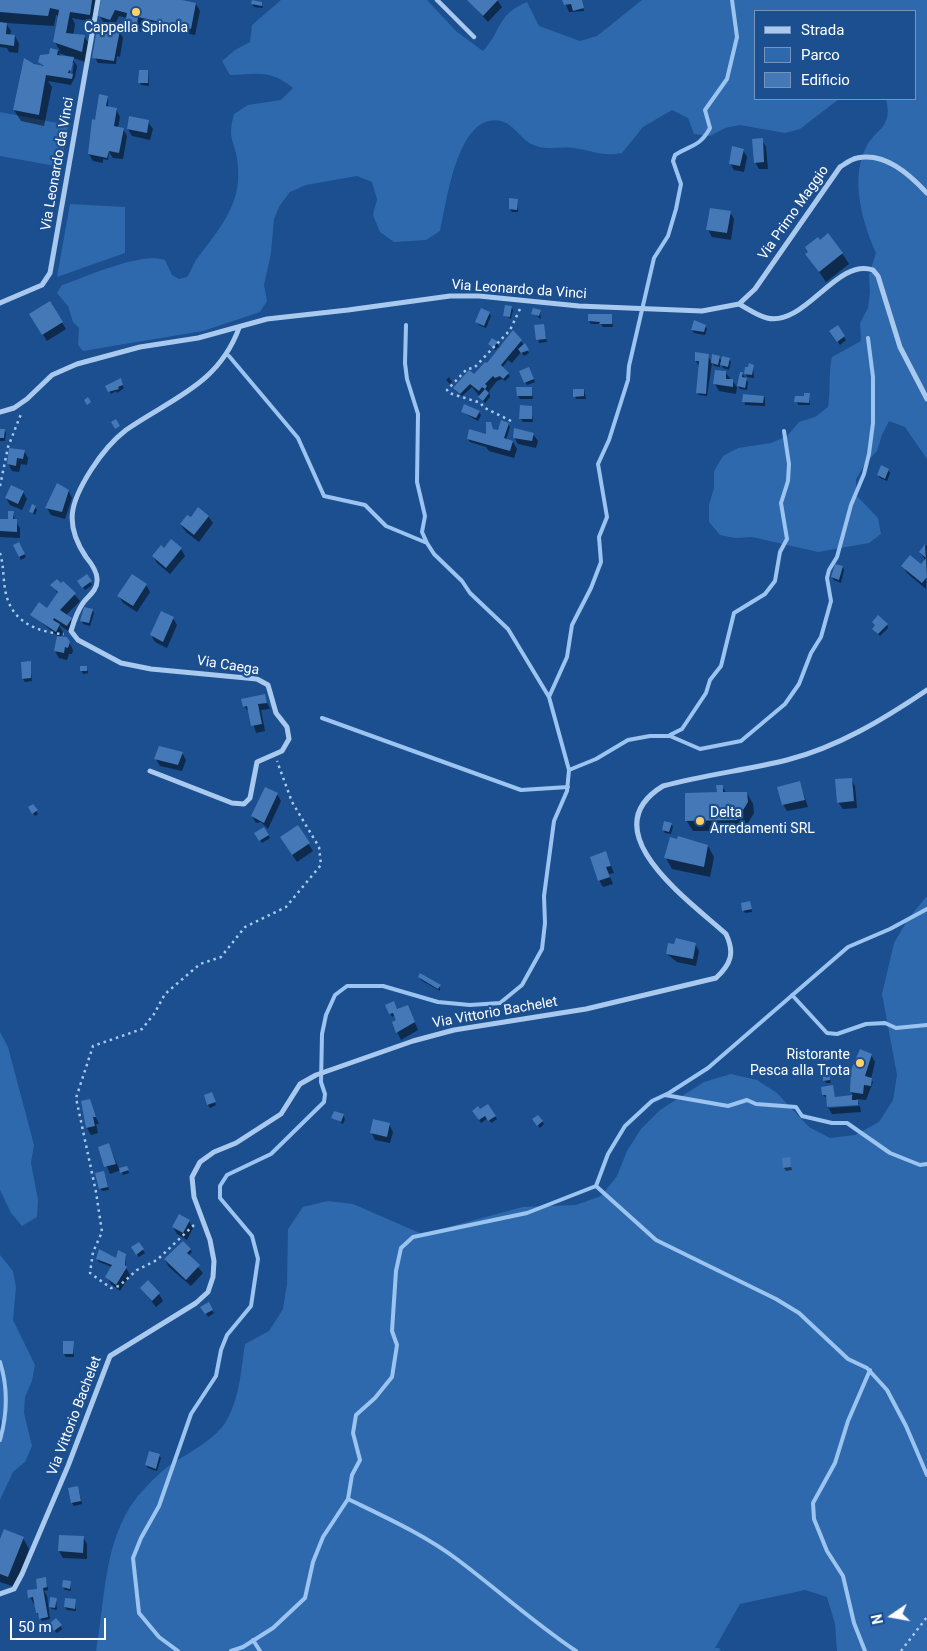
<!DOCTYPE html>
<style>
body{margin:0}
#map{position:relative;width:927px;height:1651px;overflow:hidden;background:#1b4f8f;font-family:Roboto,sans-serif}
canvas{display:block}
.legend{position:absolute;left:754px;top:10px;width:162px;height:90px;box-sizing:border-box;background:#1b4f8f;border:1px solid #7695bc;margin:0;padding:6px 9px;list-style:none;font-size:15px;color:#fff}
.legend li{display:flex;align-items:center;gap:10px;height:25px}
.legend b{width:25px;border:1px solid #7695bc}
.north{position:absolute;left:867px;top:1591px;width:50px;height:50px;-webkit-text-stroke:4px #1b4f8f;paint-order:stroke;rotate:258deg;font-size:14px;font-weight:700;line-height:20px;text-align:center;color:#fff}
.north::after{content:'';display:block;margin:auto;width:18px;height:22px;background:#fff;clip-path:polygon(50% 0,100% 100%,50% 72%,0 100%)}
.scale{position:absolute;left:10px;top:1618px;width:96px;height:22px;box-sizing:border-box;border:2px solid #fff;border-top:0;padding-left:6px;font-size:15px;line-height:18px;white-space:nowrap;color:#fff;-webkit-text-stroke:4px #1b4f8f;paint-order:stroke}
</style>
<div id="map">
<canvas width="927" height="1651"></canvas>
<ul class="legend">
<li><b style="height:6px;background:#a9c9ee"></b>Strada</li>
<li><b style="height:14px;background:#2e69ad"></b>Parco</li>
<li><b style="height:14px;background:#4478b7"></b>Edificio</li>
</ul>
<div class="north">N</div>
<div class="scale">50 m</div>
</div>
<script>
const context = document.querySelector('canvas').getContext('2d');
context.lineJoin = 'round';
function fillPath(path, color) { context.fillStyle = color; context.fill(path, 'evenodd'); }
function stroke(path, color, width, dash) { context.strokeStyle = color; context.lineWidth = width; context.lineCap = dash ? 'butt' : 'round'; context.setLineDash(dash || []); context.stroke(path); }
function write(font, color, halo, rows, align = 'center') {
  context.font = font + ' Roboto,sans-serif'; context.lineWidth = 4.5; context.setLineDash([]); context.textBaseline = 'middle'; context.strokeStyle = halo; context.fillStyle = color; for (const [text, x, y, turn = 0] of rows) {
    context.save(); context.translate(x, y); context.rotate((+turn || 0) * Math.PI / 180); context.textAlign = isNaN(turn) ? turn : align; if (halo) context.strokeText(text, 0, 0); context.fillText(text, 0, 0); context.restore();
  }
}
fillPath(new Path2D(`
 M281,0H427L457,32L483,51C503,29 496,15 527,2L539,26L580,41L597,36L642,0H927V459L905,427L889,421L882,435L877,451L865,464L856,479V495L878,518L881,534L869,543L818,552L752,537L735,538L720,535L709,522V505L714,488V471L723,456L738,448L771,443L787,436L799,422L815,417L828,407C831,390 828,374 832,357L861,341L860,323L868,308L870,292L869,275L876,253C863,224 851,183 864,152C873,128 894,130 886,99H916V11H756V99H839L800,129L785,133L740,125L725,128L710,136L694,134L688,118L672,110L643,127L622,153C600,157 593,150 573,148C557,146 543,152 528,142C519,136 513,124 501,121C457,112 447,202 440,231L426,240L394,242L380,232L373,215L377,199L372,182L357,176L306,185L290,192L280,205L274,219L271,253L264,285L267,301L260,312L203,331L83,351L78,345L79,328L73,322L68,306L57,293L62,285C86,277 142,251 165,260L172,275L179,279L187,277C191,271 193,265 196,260C218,230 241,207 238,167C237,142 226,142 234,114L248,105L281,100L293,88C270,69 258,74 230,75L222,61L235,50L250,42L252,25Z
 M0,112L68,125L61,167L0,156Z
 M70,204L125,207V253L57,277Z
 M927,896V1651H837L835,1624L827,1597L805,1590L740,1604L715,1648H719L721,1651H96C105,1602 103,1551 130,1507C139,1493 153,1479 166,1468C186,1453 216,1441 228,1418C240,1395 241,1369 245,1344L269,1331L283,1309L287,1284L288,1229L303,1207L328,1201L353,1204L422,1234L523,1207L576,1205L601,1196L617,1176L627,1151L641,1129L660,1110L704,1082L731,1074L757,1080L777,1093L809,1127L830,1138L855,1135L879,1122L893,1100L897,1075L882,994L894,943L908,919Z
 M0,1032L8,1047L34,1145L31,1163L38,1200L37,1217L22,1226L11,1213L0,1190Z
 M0,1255L13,1271L16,1287L13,1320L35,1365L32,1381L25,1397L24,1413L32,1446L25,1462L13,1472L0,1500V1441L4,1432L0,1418Z`), '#2e69ad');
fillPath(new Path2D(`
 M0,0H97L93,22L72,18L75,24L73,35L84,36L91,47L88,63L59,53L61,57L72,58L77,66L75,77L71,85L48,81L52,87L44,126L21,121L14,110L34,65L43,67L40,61L50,55L51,50L60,51L55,42L59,16L56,15L54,26L6,23L11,31L10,36H15L19,44L18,53L9,52L7,48L0,47ZM71,63H74L72,77H69Z
 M102,0H176L196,4L200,11L195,35L142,24L141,32L131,30L126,23L127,18L119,16L114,26L104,23L100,16Z
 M468,0H497L502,7L488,22Z
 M564,0H582L584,11L569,12Z
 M261,3L263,8L254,7L252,4Z
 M119,31L123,38L120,57L117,56L116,64L98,63L94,56Z
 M148,71L149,86L141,85L140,82Z
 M108,97V108L116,109L120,117L118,128L123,129L127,136L123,159L113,158L109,152L108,160L103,159V163L93,161L89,154L96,121Z
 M67,116L71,122L67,126L62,125L60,122Z
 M148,122L153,129L150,140L132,136L128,129Z
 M762,140L766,147L768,169H759L755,162Z
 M743,150L747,157L744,172L734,170L730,163Z
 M517,200L518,212H512L510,209Z
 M730,212L734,219L731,240L712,237L708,230Z
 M842,253L849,264L826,282L807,254Z
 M50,303L66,329L47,341L31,315Z
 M511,307L513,310L511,319L505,315Z
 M540,311L541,319L533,313Z
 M489,313L491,316L486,328L479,325L477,322Z
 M611,315L613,327H603L601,324H591L589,321Z
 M543,325L547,342L539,343L536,326Z
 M705,326L707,329L705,335L694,333L692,330Z
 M837,327L846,340L840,345L831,331Z
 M517,335L529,353L524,356L521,352L512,363L508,360L502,368L510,376L505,381L502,379L497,381L489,391L490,397L485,403L472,387L462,396L456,391L454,388L473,375L491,368L500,350L498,347L495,350L489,344L497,342L499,347Z
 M708,356L712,363L719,357L722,362L729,359L731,362L729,370L723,368L720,363V367L714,366L712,363L707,396L699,395L697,392L699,367L696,361Z
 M753,366L754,378L747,377L746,374Z
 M530,371L535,382L527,385L525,382Z
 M725,372L737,387L736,394L719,391L715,384Z
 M742,373L748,382L747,390L740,389L738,386Z
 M449,377L452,382L450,384L446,380Z
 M120,380L124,388L117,393L116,391L111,394L107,386Z
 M531,388L533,399H520L518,396Z
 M584,390L586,399H576L575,396Z
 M809,395L810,405H798L796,397Z
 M744,396L765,397V406L745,405Z
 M531,407L533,422H523L521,419Z
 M462,412H479L481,415L478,421Z
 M508,424L510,427L506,440L513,442L517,449L514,458L489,451L486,447L470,442L468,439L487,435L493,431L497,432Z
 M0,430H4L6,433L5,441H0Z
 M533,434L538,441L536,448L518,444L514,437Z
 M24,451L28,458L27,465L21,464L19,472L12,471L8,463Z
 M888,470L890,473L887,481L880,478L878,475Z
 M68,490L72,498L65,519L51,515L47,508Z
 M23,492L27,499L22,510L10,505L6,498Z
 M35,507L37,510L35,515L31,511Z
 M13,512L15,521L20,528V538L0,537V520H10Z
 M208,516L213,523L199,542L186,532L181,525L191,519Z
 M18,544L26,557L21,560L14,546Z
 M926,545L927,546L926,589L907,573L903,566H921L925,560L920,552Z
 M181,549L185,556L170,574L157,563L153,556L164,550Z
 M843,567L844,570L841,583L834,580L832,577Z
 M86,575L92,585L85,590L79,581Z
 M63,582L80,601L66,615L75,626L71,633L58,624L63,632L60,638H67L73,650L72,654H69L67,660L59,658L55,651L58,636L32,615L47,611L58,594L52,585Z
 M146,585L150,592L137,612L123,603L119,596Z
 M92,610L94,613L90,626L83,624L82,620Z
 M173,618L177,625L167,648L155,642L151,635Z
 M887,624L888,628L880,636L873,629Z
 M30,663L32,681L25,682L23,679Z
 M87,668L88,673L83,674L81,670Z
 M264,696L270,709L261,710L265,731L256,733L250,713L244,706Z
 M182,753L186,760L182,771L160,766L156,759Z
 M851,779L855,786L857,808L843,809L838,802Z
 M800,783L808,807L787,811L783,804Z
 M722,786L726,793H747L753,804L754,813L743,831H693L686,820L718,794Z
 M277,794L281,801L268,829L261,822L256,823L252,816Z
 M33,806L38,814L35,816L30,808Z
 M671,824L673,827L671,834L665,833L663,829Z
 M298,827L313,851L297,862L285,844Z
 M264,828L270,838L262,843L256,833Z
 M708,846L714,857L710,877L672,869L666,858Z
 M606,853L614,873L609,874L613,884L603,887L599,880Z
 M751,906L752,912L745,913L743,910Z
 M695,944L699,951L696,966L677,962L667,954Z
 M419,977L440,986V991L421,980Z
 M387,1005L411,1014L418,1030L401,1040L393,1023L398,1021L395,1015L392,1017Z
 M871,1055L875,1062L871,1079L873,1082L866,1100L856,1099L859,1104L829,1106V1108L860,1106L861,1112L832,1114L828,1107L827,1098L823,1095L822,1088L833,1087L835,1098L853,1096L851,1092Z
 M829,1075L831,1083H826L824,1080Z
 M214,1097L216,1105L210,1108L208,1105Z
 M89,1101L99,1124H96L98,1133L91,1135L87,1128L82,1102Z
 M488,1106L497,1119L491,1123L488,1118L481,1123L474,1111H480Z
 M343,1115L345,1119L343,1124L333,1118Z
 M542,1121L544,1124L540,1128L535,1122Z
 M389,1124L393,1132L390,1143L375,1140L371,1132Z
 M109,1144L119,1169L127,1167L129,1173L123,1175L121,1170L110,1174L99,1148Z
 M789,1159L792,1170L786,1171L784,1168Z
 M105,1176L109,1190L102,1191L100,1188Z
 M180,1216L189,1221L193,1228L187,1240L177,1234L173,1227Z
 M139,1244L145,1253L139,1257L133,1248Z
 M190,1249L192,1252L188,1256L203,1273L191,1286L169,1267L165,1260Z
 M126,1255V1268L130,1275L120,1291L111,1284L107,1277L112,1267L99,1262L97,1259L116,1261Z
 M142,1289L159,1294L163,1301L156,1307Z
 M208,1304L214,1313L208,1317L202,1307Z
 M73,1342L74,1357H66L64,1354Z
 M159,1455L161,1458L157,1471L148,1468L146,1465Z
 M79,1491L82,1504L74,1506L72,1503Z
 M83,1537L87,1544V1559L63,1558L59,1551Z
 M23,1538L29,1549L15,1587L0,1582V1543Z
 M46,1579L48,1590L44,1591L47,1596L50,1619L42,1621L37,1613L36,1604H34L30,1597L39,1590Z
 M70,1583L71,1591L65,1590L63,1587Z
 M56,1599L57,1610L52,1609L50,1606Z
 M75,1601L76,1611L67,1610L65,1607Z
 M61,1626L62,1629L57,1633L52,1628Z`), '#0007');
stroke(new Path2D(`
 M406,325L405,363L407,379L418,414L417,482L425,516L422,532L427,543
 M549,697L567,657L572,625L591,588L601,562L599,537L607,517L598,464L609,440L628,380L629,366L654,258L668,236L676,209L681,184L673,161L675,155C690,145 700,147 710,128L705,110L727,79L737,37L732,0
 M322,718L521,790L568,787
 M670,735L682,729L706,693L710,680L721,666L734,613L765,594L775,581L780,552L787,539L781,503L788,481L789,464L784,431
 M569,770L596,759L628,740L650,736H670L700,749L741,741L785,704L799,684L811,653L821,637L831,601L827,578L829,570L837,557L851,505L864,474L869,454L873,423V377L868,338
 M792,995L827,1033L837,1034L866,1024L885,1023L896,1028L927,1025
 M665,1095L728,1106L747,1100L756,1104L796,1107L802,1116L832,1123H847L890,1153L920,1165L927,1164
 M596,1186L656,1240L776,1299L799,1313L848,1359L867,1368L887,1390L906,1426L927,1475
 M0,1362C8,1387 7,1415 0,1440
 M348,1499C385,1517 425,1535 458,1560C498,1590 534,1623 576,1651
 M253,1640L260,1651
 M178,1651L159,1637L139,1613L133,1558L141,1538L159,1506L191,1414L216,1376L221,1350L227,1335L251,1306L258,1259L252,1236L220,1198V1186L227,1175L271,1154L324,1102L325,1094L321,1082L322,1034L326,1015L335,995L347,986H383L438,1002L470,1005L500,1003L522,985L542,949L545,923L544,896L554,821L567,791L569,770L549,697L508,629L470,593L462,581L434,554L427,543L386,526L365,505L324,496L298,438L229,356
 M231,1651L243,1647L273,1628L305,1598L313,1562L323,1537L348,1499L352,1475L360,1460L353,1433L356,1415L375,1398L392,1377L397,1345L392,1331L396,1271L401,1248L413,1237L527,1213L596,1186L608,1154L625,1126L652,1101L669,1093L708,1068L848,947L890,929L927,909
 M865,1651L854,1623L843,1576L827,1551L814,1519L813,1503L835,1463L848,1421L870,1370`), '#9cc4f0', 4);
fillPath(new Path2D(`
 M0,0H92L90,15L70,12L66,33L85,35L82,52L53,42L59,10L50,8L48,16L0,12Z
 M101,0H182L196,3L191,29L138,17L137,25L125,23L127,13L115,10L110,20L98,16Z
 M252,0L262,2V6L251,4Z
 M467,0H498L483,16Z
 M562,0H582L584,8L573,11L571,4L564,5Z
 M0,22L7,23L6,34L15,35L14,46L0,44Z
 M97,28L120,30L114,61L92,58Z
 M50,48L58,50L57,55L74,57L71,71L69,70L68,73L73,74L72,79L46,75L39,115L13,110L24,58L34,64L44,66L38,62L40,55L49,54Z
 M139,70H148V83H138Z
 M99,94L108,96L106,106L117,108L114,126L124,128L119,153L109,151L107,158L88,154L92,119L95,120Z
 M67,114L70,118L65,123L59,122Z
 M129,116L149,120L147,133L127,129Z
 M763,138L764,162L754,163L752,139Z
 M732,146L744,149L740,166L729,164Z
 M509,198L518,199L517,210L509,209Z
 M710,208L731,211L727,233L706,230Z
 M828,233L843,253L819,272L805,254L808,252L805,247L818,237L820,240Z
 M50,301L63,322L42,335L29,314Z
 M505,305L512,306L510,317L503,316Z
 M481,308L490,312L484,326L475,322Z
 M533,308L541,310L539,316L531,314Z
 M588,314H612V324H599L600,322L588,321Z
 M694,320L706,325L704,332L691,330Z
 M544,324L546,339L536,340L534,325Z
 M838,325L845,336L837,342L829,331Z
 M513,330L522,340L501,365L509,373L503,379L500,376L495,378L493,376L485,384L487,386L485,389L482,387L479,391L470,384L460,394L453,388L469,370L474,374L485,362L487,363Z
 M492,338L498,342L493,348L488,344Z
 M525,343L529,350L521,353L518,349Z
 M695,352L709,354L706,394L696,393L699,361H695Z
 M712,354L720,356L718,365L711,363Z
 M722,356L730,358L728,367L720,365Z
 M749,363L754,365L752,375L744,374L745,367H748Z
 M529,367L534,379L524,383L519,371Z
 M715,370L726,371V379H733V387L713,384Z
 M740,372H743L742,377L747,378L745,388L737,386Z
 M121,378L123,385L118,387L119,389L108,392L105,386Z
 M516,387H532V396H517Z
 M485,389L489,393L483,401L478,397Z
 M573,389H584V396L573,397Z
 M804,393H810L809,403L794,402L795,396H804Z
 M743,394L764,396L763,403L742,402Z
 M88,397L91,402L87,405L84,400Z
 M464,404L480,411L476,418L461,412Z
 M520,405L532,406V419H519Z
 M116,419L120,426L115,429L111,422Z
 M501,420L509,423L504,438L513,441L510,451L467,439L469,429L486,434V422H491L493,429L498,430Z
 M514,428L534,433L532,441L513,438Z
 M0,429H5L4,438H0Z
 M9,448L25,450L23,459L17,458L16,466L7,464Z
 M881,465L889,469L885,479L877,475Z
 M57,483L69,490L62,512L45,508Z
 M11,485L24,491L18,504L5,498Z
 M32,504L36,506L33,513L29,512Z
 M198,507L209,516L194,535L180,524L187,515L191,517Z
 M8,511H14L13,519H17V532L0,531V519H8Z
 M171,539L182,548L166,568L152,556L161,545L164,548Z
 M19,542L25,554L19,557L13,545Z
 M925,544L927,577L922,583L901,566L910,555L921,564L926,558L919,552Z
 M835,564L843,566L839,580L831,577Z
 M87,574L92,581L82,588L77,581Z
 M132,574L147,584L133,606L117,596Z
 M57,579L61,583L63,581L76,593L60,610L72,618L67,626L54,618L53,620L60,624L56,632L30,615L39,602L47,608L58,592L50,585Z
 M84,607L93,609L89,623L80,621Z
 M161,611L174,617L163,642L150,635Z
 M878,615L888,624L878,634L872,629L875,625L872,622Z
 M57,636L67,637L70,642L68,648L65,647L64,653L54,651Z
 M31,661V678L22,679L21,662Z
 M80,666H87V671H80Z
 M265,694L267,703L258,704L262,724L251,726L247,706L243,707L241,699Z
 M159,746L183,752L178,765L154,759Z
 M852,778L854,801L837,803L835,779Z
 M800,781L805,800L782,805L777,787Z
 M716,785H723V792H747L748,802L737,820L685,821V793L717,792Z
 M265,787L278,793L264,823L251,816Z
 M33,804L38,810L32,814L28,807Z
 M664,821L672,823L669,832L662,830Z
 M298,825L310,843L292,855L280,837Z
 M264,827L269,835L259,841L254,833Z
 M678,836L708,845L704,867L664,858L670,837L677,839Z
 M606,851L611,866L606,867L610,877L598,881L590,857Z
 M750,901L752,909L742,911L741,903Z
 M676,938L696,943L693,959L666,954L668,943L674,944Z
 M420,973L441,985L438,989L418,977Z
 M394,1001L397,1009L408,1005L415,1022L396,1033L392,1022L396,1020L393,1013L389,1014L385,1005Z
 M860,1049L872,1054L865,1076L872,1078L871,1086L864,1085L863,1094L850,1092L851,1070Z
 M823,1074H830V1080L823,1081Z
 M833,1085L835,1097L852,1095V1100H858V1105L827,1107L826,1095H822L821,1087Z
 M212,1092L216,1102L207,1105L204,1095Z
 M90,1099L96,1117H93L95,1126L86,1128L81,1101Z
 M488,1104L496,1116L488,1121L485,1116L479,1120L472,1111L478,1106L480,1109Z
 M334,1111L344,1114L341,1122L331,1118Z
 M538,1115L543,1121L537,1126L532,1119Z
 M373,1119L390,1123L387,1137L370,1133Z
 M109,1143L116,1164L104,1167L98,1147Z
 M790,1157L791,1167L783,1168L782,1158Z
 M127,1166L129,1170L120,1173L119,1168Z
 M104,1171L108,1187L99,1189L95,1173Z
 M179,1214L190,1220L183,1233L172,1227Z
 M183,1241L191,1249L187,1253L200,1265L186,1280L164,1259Z
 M139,1242L144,1249L136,1255L131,1247Z
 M99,1249L116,1258L118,1250L126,1254L125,1265L127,1267L116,1285L105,1277L112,1265L96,1259Z
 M148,1280L160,1293L152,1301L140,1288Z
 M209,1302L213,1310L205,1314L200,1307Z
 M63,1341H74L73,1354H63Z
 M149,1451L160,1454L156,1469L145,1465Z
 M78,1486L81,1501L71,1503L68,1488Z
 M4,1529L24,1537L8,1577L0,1574V1539Z
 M59,1535L84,1536L83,1553L58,1551Z
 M46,1577L47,1587L43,1588L48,1617L39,1619L38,1613H36L33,1597L28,1598L27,1590L37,1589L36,1579Z
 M63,1580L71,1581L70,1589L62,1587Z
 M50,1597L57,1598L55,1608L49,1607Z
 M65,1598L76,1599L75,1609L64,1607Z
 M56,1618L62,1625L54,1631L49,1624Z`), '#4478b7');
stroke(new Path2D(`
 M511,421L483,407L481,403L449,393L447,390L467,369L474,368L510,330L520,309
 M0,486L8,447L21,414
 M0,553C5,569 2,588 9,603C18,625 43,633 64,634
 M194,1225L157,1260L137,1270L119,1286L111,1288L90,1273L93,1252L102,1232L96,1192L76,1098L93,1046L142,1029L154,1014L165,994L200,964L221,957L245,927L286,907L321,865L319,847L292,802L277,761
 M901,1651L927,1617`), '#a9c9ee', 2.5, [2.5, 4]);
stroke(new Path2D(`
 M437,0L474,37`), '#a9c9ee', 4.5);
stroke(new Path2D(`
 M0,303L42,285L50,273L98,0
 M739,304C748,309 758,316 767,318C805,327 837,257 873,270L878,276L900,347L927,399
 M0,412L14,408L27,399L52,375L77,364L140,347L198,338L267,319L348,310L450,296H479L579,306L702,311L739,304L755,289L840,167C845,164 851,159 857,158C885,152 909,174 927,193
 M150,771L232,803L244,804L250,798L257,762L282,751L289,739L287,727L276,713L268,685L257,679L151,669L121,663L78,640L71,631C74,621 77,611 83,603C88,596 97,591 97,581C98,573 91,563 86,557C64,524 70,503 91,470C100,456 113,440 126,430C172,398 218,385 239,328
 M0,1594L14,1589L22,1574L68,1466L110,1356L196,1303L208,1292L213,1277L214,1261L210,1240L194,1197L192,1177L200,1162L214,1152L236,1143L281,1114L300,1084L316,1075L413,1041L454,1030L586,1009L716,978C731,964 735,953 726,934C691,902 589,831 663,786C704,775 746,770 787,760C838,747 884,719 927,690`), '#a9c9ee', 5);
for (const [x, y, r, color] of [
 [136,12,5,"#ffd166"],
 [700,821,5,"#ffd166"],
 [860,1063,5,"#ffd166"]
]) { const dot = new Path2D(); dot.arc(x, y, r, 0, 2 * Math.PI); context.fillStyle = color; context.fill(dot); stroke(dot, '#1b4f8f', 2); }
write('14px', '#fff', '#1b4f8f', [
 ["Cappella Spinola",136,28],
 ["Delta",710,813,"left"],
 ["Arredamenti SRL",710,829,"left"],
 ["Ristorante",850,1055,"right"],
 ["Pesca alla Trota",850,1071,"right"]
]);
write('14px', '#fff', '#1b4f8f', [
 ["Via Leonardo da Vinci",58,164,-80],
 ["Via Primo Maggio",794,213,-55],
 ["Via Leonardo da Vinci",519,290,4],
 ["Via Caega",228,666,9],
 ["Via Vittorio Bachelet",495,1013,-10],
 ["Via Vittorio Bachelet",75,1416,-69]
]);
</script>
